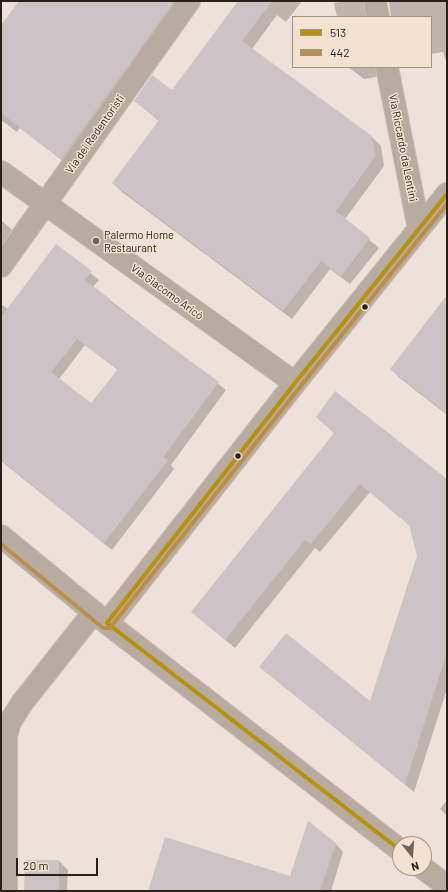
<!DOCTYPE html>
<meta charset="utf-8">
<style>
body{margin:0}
#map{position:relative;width:448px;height:892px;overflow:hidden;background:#ece2d9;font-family:Barlow,sans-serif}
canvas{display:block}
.frame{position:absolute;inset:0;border:2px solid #28211b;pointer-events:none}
.legend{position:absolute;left:292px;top:16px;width:140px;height:52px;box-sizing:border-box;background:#f4e2d1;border:1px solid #a29588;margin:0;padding:5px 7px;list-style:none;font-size:12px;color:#28211b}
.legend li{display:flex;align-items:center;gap:8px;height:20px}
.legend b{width:20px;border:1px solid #a29588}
.north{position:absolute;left:392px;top:836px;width:40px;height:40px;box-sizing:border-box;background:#f4e2d1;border:1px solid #a29588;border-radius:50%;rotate:163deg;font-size:11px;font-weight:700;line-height:16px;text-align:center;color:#28211b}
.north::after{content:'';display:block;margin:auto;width:14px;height:18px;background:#6d655e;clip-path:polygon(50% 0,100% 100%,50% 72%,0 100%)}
.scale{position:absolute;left:16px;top:858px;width:82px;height:18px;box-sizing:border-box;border:2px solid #28211b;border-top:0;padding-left:5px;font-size:12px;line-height:14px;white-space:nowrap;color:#28211b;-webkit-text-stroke:3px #f4e2d1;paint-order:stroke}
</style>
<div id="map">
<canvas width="448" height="892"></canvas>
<div class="frame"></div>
<ul class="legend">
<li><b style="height:5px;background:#b89203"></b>513</li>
<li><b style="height:5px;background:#bb8f4b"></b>442</li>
</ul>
<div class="north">N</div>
<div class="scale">20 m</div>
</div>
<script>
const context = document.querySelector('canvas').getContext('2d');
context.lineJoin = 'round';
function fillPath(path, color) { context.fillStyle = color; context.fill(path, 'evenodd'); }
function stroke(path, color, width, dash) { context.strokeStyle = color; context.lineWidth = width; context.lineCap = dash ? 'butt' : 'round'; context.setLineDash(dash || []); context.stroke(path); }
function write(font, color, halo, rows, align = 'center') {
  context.font = font + ' Barlow,sans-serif'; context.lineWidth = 3; context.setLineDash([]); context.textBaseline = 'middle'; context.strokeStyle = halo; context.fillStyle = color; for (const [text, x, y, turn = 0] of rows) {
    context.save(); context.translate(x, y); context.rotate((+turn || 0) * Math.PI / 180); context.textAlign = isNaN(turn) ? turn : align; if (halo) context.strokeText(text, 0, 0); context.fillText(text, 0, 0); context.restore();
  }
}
fillPath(new Path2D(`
 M21,1H186L68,165L20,128L17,132L1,120V28Z
 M239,1H302L286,22L277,15L252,49L372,137L381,146L384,166L345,219L379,248L350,284L330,269L292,319L122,192L113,183L159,121L135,101L172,92Z
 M346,1H366L371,17H337L334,3Z
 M389,1H447V64L443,52L431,54V17H391Z
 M348,67H383L382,76L364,79Z
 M1,220L19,236L1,260Z
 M56,245L99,280L93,287L226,390L171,465L174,469L112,550L1,461V304L8,309ZM85,345L118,370L91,404L59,379Z
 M447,297V415L401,379L391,369Z
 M317,417L447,481V689L414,792L260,667L370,703L418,556L410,526L370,492L320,552L315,548L235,648L192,612L335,434Z
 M447,800V816L440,809Z
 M335,843L343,852L331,891H149L291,878Z
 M26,861H59L68,870L67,891H25Z`), '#0003');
fillPath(new Path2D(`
 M19,1H174L61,159L1,113V25Z
 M238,1H272L242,41L372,136L375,157L336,211L370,238L341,276L321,261L283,311L112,183L159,120L134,101L152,75L172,90Z
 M56,244L92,271L85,280L110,299L109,301L219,382L163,457L168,460L104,543L1,460V317ZM77,339L118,369L91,403L51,372Z
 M447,295V414L390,369Z
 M335,391L447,479V652L405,784L259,667L286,633L370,701L417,556L409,525L360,484L311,544L305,540L225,640L191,612L334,433L316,417Z
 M308,821L336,843L320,891H148L165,837L290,876Z
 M25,860H59V891H24Z`), '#ccc3c7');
const minor = new Path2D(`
 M375,1L378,17
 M387,67L419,229
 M1,172L295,383
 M1,266L189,1
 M1,536L107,623L400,850
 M107,623L295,383L447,194
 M423,868L447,886
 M6,891V736L10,722L22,703L94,612`);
stroke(minor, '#c7bfb8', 24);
stroke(minor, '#b8aca1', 22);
stroke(new Path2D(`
 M400,850L107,623L295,383L447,194`), '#b89203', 4);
stroke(new Path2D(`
 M1,544L103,628H110L300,387L447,204`), '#bb8f4b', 4);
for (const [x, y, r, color] of [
 [96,241,4,"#6d655e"],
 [365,307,3.5,"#28211b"],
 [238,456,3.5,"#28211b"]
]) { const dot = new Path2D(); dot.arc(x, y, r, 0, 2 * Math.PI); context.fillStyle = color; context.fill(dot); stroke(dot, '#f4e2d1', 1.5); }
write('11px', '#28211b', '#f4e2d1', [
 ["Via dei Redentoristi",95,134,-55],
 ["Via Riccardo da Lentini",403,148,79],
 ["Via Giacomo Aricò",167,292,36]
]);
write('11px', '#28211b', '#f4e2d1', [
 ["Palermo Home",104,235],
 ["Restaurant",104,248]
], 'left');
</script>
